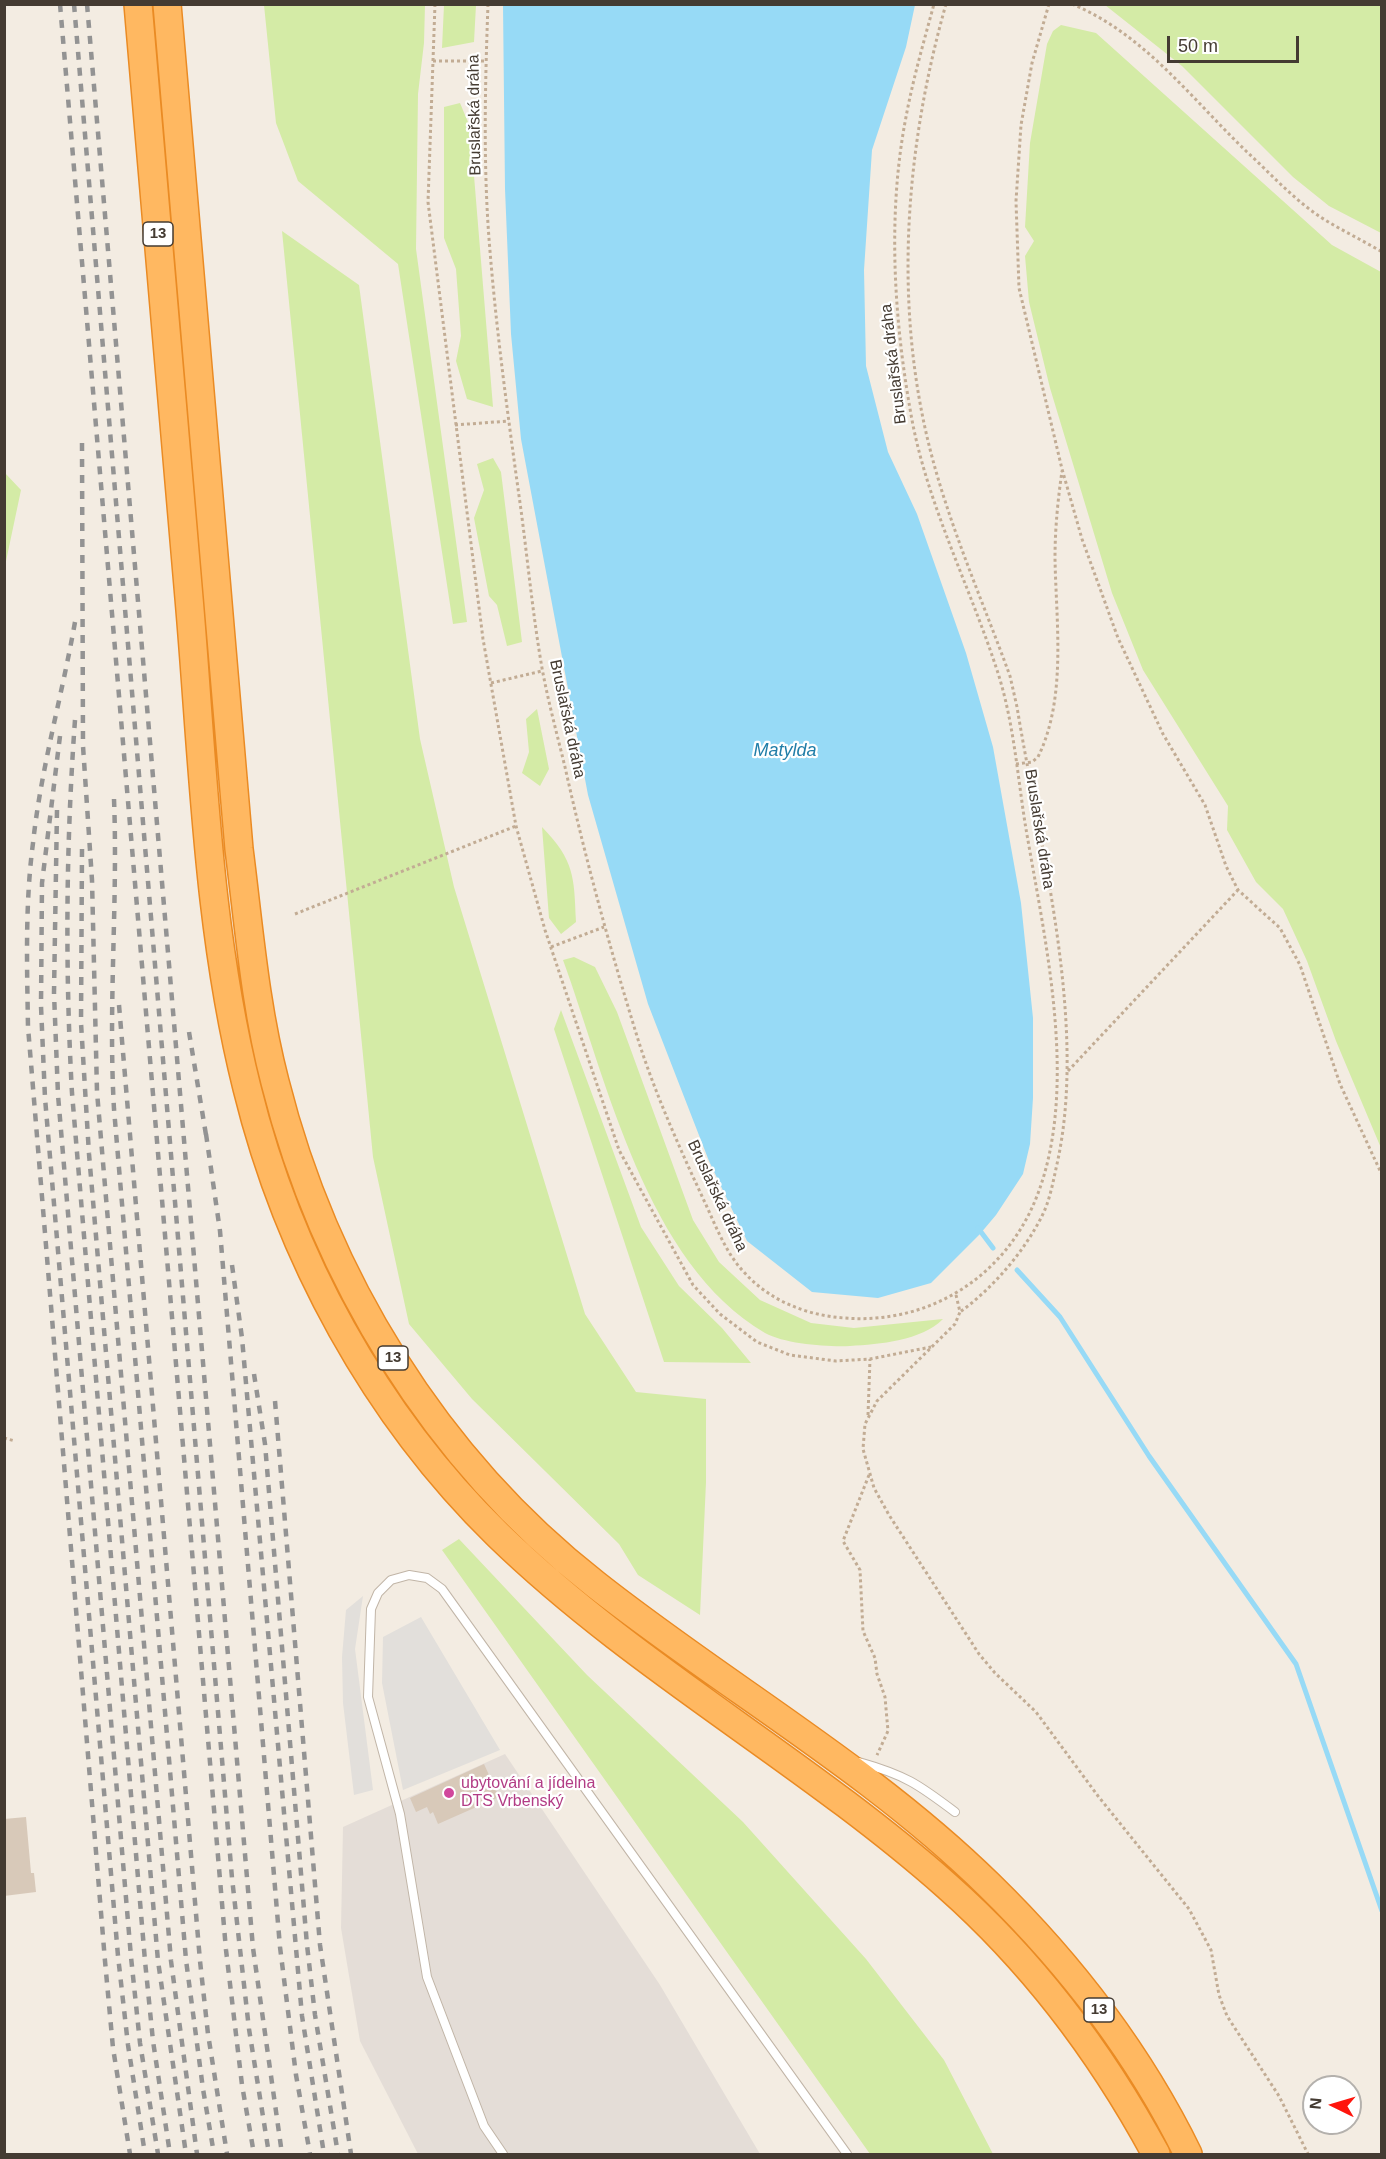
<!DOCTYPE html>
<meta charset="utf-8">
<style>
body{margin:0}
#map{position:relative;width:1386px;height:2159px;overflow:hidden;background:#f3ece2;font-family:Helvetica,sans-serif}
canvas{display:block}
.frame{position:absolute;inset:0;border:6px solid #443b32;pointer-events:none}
.north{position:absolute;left:1302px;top:2075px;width:60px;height:60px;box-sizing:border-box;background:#fff;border:2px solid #b4b1ad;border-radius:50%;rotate:275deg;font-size:16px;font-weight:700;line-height:24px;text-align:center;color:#443b32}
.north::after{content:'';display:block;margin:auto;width:21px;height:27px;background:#ff150d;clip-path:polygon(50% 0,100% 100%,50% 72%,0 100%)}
.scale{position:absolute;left:1167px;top:36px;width:132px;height:27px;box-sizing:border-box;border:3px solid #443b32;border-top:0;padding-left:8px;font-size:18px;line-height:21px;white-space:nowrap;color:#443b32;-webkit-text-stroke:4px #fff;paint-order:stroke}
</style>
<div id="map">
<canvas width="1386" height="2159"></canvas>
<div class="frame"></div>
<div class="north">N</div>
<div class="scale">50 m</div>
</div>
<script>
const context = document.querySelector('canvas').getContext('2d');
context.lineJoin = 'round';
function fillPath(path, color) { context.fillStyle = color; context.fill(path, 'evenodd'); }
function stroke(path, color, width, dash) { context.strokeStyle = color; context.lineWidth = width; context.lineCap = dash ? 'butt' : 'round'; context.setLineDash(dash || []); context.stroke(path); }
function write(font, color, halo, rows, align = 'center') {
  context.font = font + ' Helvetica,sans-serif'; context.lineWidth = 4.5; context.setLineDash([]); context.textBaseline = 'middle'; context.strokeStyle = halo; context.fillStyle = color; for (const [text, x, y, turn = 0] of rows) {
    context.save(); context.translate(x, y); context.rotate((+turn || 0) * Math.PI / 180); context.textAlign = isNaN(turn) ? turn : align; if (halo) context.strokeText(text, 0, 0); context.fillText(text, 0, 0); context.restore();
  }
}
fillPath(new Path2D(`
 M505,1754L660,1985L760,2154H418L360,2041L341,1928L343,1827Z`), '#e4ddd7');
fillPath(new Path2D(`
 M264,5H425L424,43L418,94L416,249L467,622L453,624L398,264L298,181L276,123Z
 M444,5H476L474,42L442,48Z
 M1105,5H1381V233L1329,206L1293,177L1182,66Z
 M1061,25L1096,33L1332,245L1381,272V1148L1336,1041L1307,961L1283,909L1256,882L1227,830L1228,806L1143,670L1112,593L1050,388L1029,302L1025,256L1034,241L1025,227L1030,143L1047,44L1053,31Z
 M460,103L470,127L493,407L467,399L456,361L461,336L456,269L444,238V107Z
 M282,231L359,285L420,739L454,887L585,1314L636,1392L706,1399V1482L700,1615L638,1575L619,1544L472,1399L409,1324L373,1157Z
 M493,458L501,472L522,642L507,646L497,605L489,596L474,518L484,490L477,464Z
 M5,473L21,490L5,566Z
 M537,709L549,769L540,786L522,773L529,752L526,719Z
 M542,827C575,861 574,877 576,922L561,934L549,918Z
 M574,957L595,967L617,1012L693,1220L719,1262L760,1300L811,1323L854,1328L943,1319C921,1341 880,1344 850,1346C827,1347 785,1344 765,1333C646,1263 607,1081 563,960Z
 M561,1010L641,1227L679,1286L722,1328L751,1363L664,1362L554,1029Z
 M459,1539L587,1675L743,1822L866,1959L944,2060L993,2154H870L442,1550Z`), '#d4eba6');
fillPath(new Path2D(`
 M363,1596L355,1649L373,1790L354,1795L343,1703L342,1657L346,1610Z
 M421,1617L500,1750L403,1790L382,1683L383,1637Z`), '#e2dfdb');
fillPath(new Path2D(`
 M503,5H915L906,47L872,150L864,270L866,366L888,452L917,514L966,653L993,747L1021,903L1033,1018V1098L1030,1144L1023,1174L996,1215L980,1234L931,1283L878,1298L812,1292L747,1241L709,1161L648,1004L588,795L521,439L511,334L505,189Z`), '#97daf6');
stroke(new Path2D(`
 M978,1228L993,1248
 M1017,1270L1060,1317L1149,1456L1296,1664L1382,1911`), '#97daf6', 5);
fillPath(new Path2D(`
 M484,1764L499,1797L438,1824L433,1812L430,1814L427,1807L416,1812L410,1798Z
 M26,1817L31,1873H34L36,1892L4,1896V1819Z`), '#d8c9b9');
const lane = new Path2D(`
 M859,1762C905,1775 918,1784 955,1812
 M503,2154L484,2126L427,1977L400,1814L368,1697L371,1609L378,1593L391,1580L409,1575L427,1578L442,1589L847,2154`);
const highway = new Path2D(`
 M138,4C155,202 172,400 189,598C203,760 207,929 247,1088C288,1255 375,1415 498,1535C635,1668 805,1760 947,1886C1033,1962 1102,2054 1156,2154
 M167,4L239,849C249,927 255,1006 275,1082C324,1277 435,1459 595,1584C724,1686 871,1769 989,1885C1069,1963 1139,2054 1188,2154`);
stroke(lane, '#c1b5a7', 10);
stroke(highway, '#ea8b24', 30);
stroke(new Path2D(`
 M435,4L428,202L483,639L516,826L545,930L619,1150L693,1285L720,1314L757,1342L790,1355L836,1361L870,1359L931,1347
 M488,4C485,86 483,170 490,251C497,337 509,424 521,510C528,563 533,616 542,668C548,701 557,734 565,767C585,857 609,945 636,1033C654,1092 681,1151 707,1207C717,1229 726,1252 742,1270C768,1300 805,1315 844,1318C930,1325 1006,1276 1037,1196C1080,1085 1044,937 1025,823C1017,771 1013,717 996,667C969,585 928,505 912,420C894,322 887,215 906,117C913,79 924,41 934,4
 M946,4C905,149 893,306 931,453C951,530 983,602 1010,676L1017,707C1040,848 1088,1024 1057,1164C1053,1182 1050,1200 1042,1216C1024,1252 992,1289 960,1312
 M1049,4L1032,63L1021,125L1016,201L1019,288L1062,469L1082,539L1118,638L1163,734L1205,805L1226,866L1238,890L1280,928L1300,965L1340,1084L1382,1175
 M1072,4C1144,34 1191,98 1246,151C1270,173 1294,200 1322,218C1341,230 1362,240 1382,252
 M433,61H485
 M455,425L509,421
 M491,683L542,671
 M1016,764L1032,762L1038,757C1067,698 1056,622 1055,558C1055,528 1058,499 1062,471
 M295,914L516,826
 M551,947L604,927
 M1068,1071L1237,891
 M956,1295L960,1312L955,1324L877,1401L865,1424L863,1449L874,1488L889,1515L979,1654L995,1673L1036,1712L1098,1796L1189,1909L1211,1950L1219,1995L1227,2016L1279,2096L1308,2154
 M868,1415L870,1359
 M4,1438L15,1441
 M869,1475L843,1541L860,1570L863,1631L875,1658L877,1674L885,1697L888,1731L877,1755`), '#c2ac94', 3, [3, 3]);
stroke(lane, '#fff', 8);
stroke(highway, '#ffb861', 27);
stroke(new Path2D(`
 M60,4L226,1950L242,2085L254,2154
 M74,4L232,1878L249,2029L269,2154
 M87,4L253,1948L282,2154
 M82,443L83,746L92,880L97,1092L171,1961L197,2154
 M75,622C62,696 41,768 33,843C25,904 27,966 28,1027L105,1961L113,2048L130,2154
 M75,720C66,844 65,969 72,1093L145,1961L153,2041L170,2154
 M60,736L42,883L41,1006L45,1098L118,1956L128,2045L145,2154
 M114,799C118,902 108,1005 114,1109L186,1960L203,2089L214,2154
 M57,810L54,993L58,1095L131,1957L140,2043L158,2154
 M82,849L81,1023L89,1154L158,1961L186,2154
 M119,1005L200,1961L208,2034L227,2154
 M189,1032L207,1141
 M206,1134L220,1231L280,1947L296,2075L310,2154
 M232,1265L242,1338L302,2016L324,2154
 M254,1374L265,1444L307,1945L315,2015L338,2154
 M275,1401L320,1945L351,2154`), '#939393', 4.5, [8, 8]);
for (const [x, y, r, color] of [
 [449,1793,6,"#d1479c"]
]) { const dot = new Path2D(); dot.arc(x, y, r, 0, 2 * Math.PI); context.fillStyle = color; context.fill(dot); stroke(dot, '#fff', 2); }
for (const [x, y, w] of [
 [158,234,30],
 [393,1358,30],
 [1099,2010,30]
]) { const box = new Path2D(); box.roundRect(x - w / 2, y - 12, w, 24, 4.5); context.fillStyle = '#fff'; context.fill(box); stroke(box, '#443b32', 1.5); }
write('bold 15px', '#443b32', null, [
 ["13",158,234],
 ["13",393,1358],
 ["13",1099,2010]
]);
write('16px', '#443b32', '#fff', [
 ["Bruslařská dráha",475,115,-91],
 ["Bruslařská dráha",894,364,-97],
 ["Bruslařská dráha",567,719,78],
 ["Bruslařská dráha",1039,829,81],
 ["Bruslařská dráha",717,1196,65]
]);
write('16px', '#b23c85', '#fff', [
 ["ubytování a jídelna",461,1784],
 ["DTS Vrbenský",461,1802]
], 'left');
write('italic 18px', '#217ea8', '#fff', [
 ["Matylda",785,751]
]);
</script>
